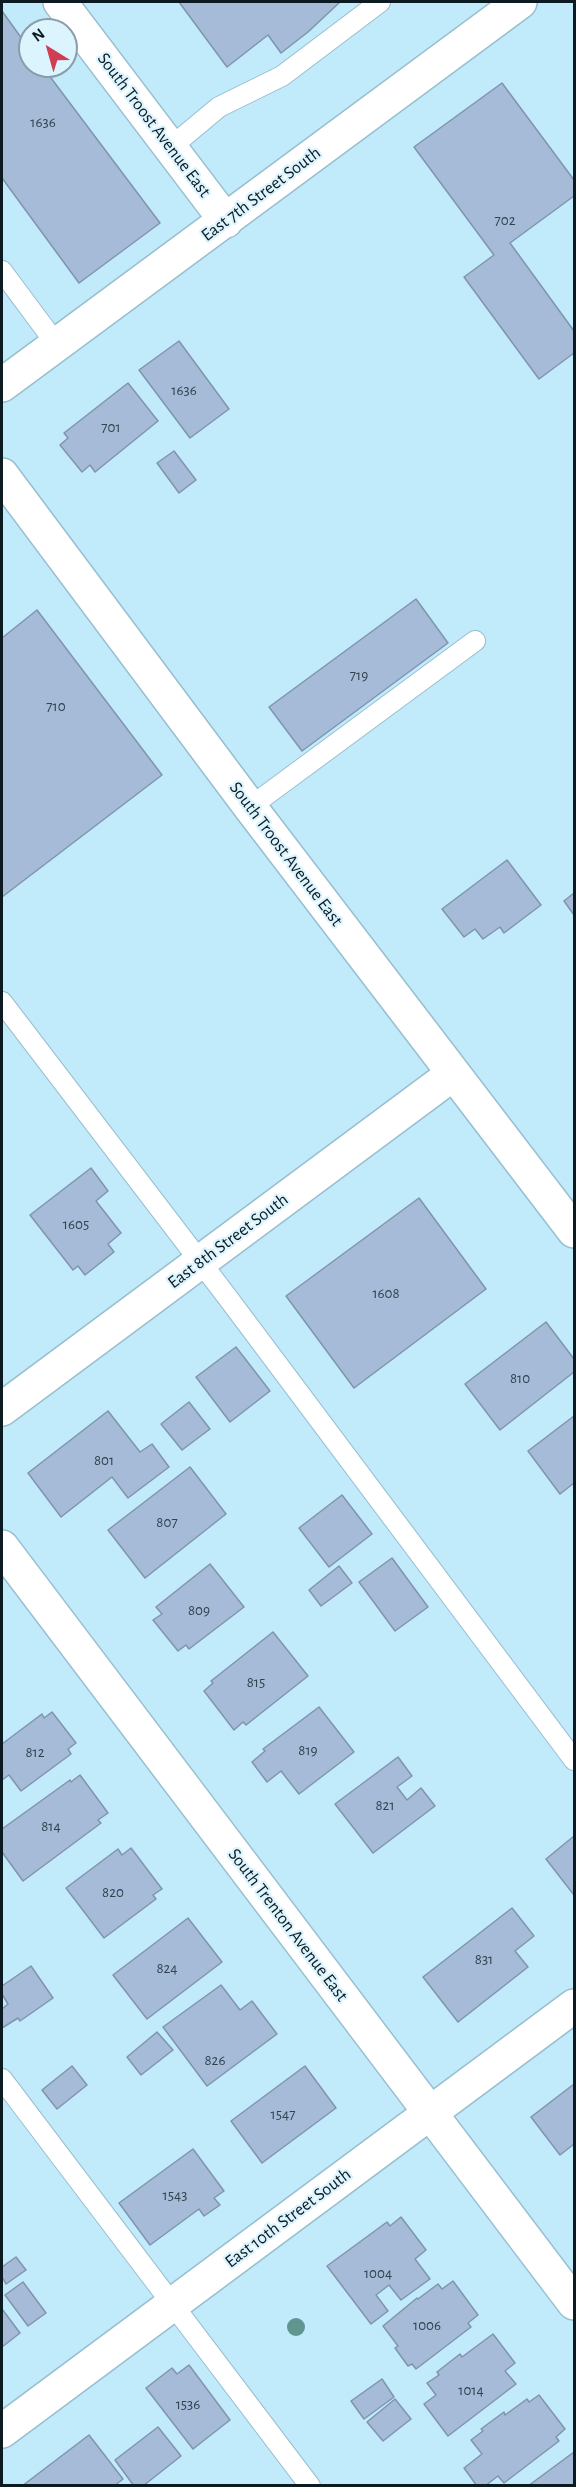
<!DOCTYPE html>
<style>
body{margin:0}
#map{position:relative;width:576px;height:2487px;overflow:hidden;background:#c1eafa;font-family:"Alegreya Sans",sans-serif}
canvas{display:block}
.frame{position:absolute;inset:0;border:3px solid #0c1b21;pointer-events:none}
.north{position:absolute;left:18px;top:18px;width:60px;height:60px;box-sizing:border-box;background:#dcf4fe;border:2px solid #899da6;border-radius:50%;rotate:323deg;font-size:16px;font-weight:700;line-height:24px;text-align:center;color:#0c1b21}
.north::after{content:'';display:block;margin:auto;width:21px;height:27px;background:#cf3f54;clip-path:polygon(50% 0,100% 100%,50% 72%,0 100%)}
</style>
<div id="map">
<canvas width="576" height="2487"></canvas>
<div class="frame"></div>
<div class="north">N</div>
</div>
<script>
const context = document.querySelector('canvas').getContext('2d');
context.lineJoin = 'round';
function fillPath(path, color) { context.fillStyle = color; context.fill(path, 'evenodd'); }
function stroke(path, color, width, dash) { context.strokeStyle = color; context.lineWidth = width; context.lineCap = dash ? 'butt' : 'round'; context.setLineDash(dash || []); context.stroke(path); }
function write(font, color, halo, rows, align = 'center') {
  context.font = font + ' "Alegreya Sans",sans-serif'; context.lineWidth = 4.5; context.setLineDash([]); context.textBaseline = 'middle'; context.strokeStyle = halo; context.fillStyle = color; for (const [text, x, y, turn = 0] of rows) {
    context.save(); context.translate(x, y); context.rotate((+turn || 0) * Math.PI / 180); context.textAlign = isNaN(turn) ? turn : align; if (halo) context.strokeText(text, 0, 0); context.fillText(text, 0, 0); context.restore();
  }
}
const building = new Path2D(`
 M179,2H340L308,32L281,53L268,35L227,67Z
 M2,11L30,50V66H42L160,223L79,283L2,178Z
 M502,83L574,180V196L510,243L574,331V353L539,379L464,277L494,255L414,147Z
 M179,341L229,409L190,438L139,370Z
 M128,383L158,421L95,472L90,465L82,472L60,445L68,438L64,433Z
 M174,451L196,480L179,493L157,463Z
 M416,599L448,643L302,751L269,707Z
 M37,610L162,775L2,897V638Z
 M507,860L541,905L504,933L500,927L483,939L475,929L464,937L442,909Z
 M574,893V915L564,901Z
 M91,1168L108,1191L96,1201L121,1233L108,1244L114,1252L85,1275L78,1266L73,1270L30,1215Z
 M419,1198L486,1289L354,1388L286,1296Z
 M546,1322L574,1359V1372L500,1430L465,1384Z
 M236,1347L270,1391L230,1422L196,1377Z
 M189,1402L210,1429L182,1450L161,1424Z
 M108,1411L140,1452L152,1444L169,1467L128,1498L112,1477L61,1517L28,1473Z
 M574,1416V1483L560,1494L528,1451Z
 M190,1467L226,1514L145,1578L108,1530Z
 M342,1495L372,1534L329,1567L299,1528Z
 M392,1558L428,1607L395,1631L359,1582Z
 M210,1564L244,1607L189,1649L186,1645L178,1651L153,1620L162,1614L156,1607Z
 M339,1566L352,1583L321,1606L309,1590Z
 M273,1632L308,1676L246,1725L243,1722L234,1730L204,1691L213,1683L211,1681Z
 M319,1707L354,1752L299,1794L281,1771L267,1782L252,1762L265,1751L263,1749Z
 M52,1712L76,1743L68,1749L71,1754L21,1791L9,1775L2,1780V1744L42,1714L44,1718Z
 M398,1757L412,1776L397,1787L407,1800L421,1788L435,1806L373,1853L335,1804Z
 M80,1775L108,1813L98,1820L101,1823L23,1881L2,1852V1829L70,1780L71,1782Z
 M574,1836V1895L546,1859Z
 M131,1848L162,1889L153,1895L156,1899L104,1938L66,1888L118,1849L122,1855Z
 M512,1908L534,1936L515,1951L528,1967L458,2022L423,1977Z
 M188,1918L222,1962L147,2019L113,1975Z
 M31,1966L53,1998L20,2021L18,2018L2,2028V2009L8,2004L2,1994V1986Z
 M221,1985L240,2010L252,2001L277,2034L207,2086L163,2027Z
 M157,2032L173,2050L141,2075L127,2057Z
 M72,2066L87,2085L57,2109L42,2090Z
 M305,2066L336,2108L262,2163L231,2121Z
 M574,2084V2144L560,2155L531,2117Z
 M193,2149L224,2191L214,2198L220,2205L204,2216L199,2209L150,2245L119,2203Z
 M401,2217L426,2250L415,2259L430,2279L401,2300L389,2285L376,2295L388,2311L371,2324L327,2266L387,2222L390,2226Z
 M16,2257L26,2270L6,2284L2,2277V2267Z
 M453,2281L478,2315L468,2323L471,2327L416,2369L412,2364L408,2366L395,2348L398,2346L383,2326L417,2298L418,2299L438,2284L442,2289Z
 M23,2282L46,2313L28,2326L5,2295Z
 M2,2309L20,2333L2,2347Z
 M493,2334L515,2363L505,2371L516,2384L448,2436L424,2404L436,2395L427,2383L439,2375L437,2372L460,2354L462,2357Z
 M189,2365L230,2420L193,2449L146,2388L172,2368L177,2374Z
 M382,2379L394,2397L364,2419L351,2401Z
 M539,2395L565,2429L556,2437L559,2441L504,2483L498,2476L485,2486H477L464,2468L482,2454L471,2440L483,2431L481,2429L504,2412L505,2415L527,2399L529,2402Z
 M395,2399L411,2419L383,2441L367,2422Z
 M158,2427L181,2456L143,2486H134L115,2460Z
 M89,2435L123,2479L114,2486H22Z
 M574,2452V2486H528Z`);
fillPath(building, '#a5bbd8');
stroke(building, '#7f94af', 1.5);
const service = new Path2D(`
 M171,147L219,107L282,76L380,2
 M2,271L57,345
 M250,807L475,641
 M2,1002L228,1298L574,1760
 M2,2079L310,2486`);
const minor = new Path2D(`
 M60,2L226,221
 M2,385L520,2
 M2,475L250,807L574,1231
 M2,1409L453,1074
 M2,1547L574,2303
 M2,2431L574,2006`);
stroke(service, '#98bfcf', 22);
stroke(minor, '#98bfcf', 36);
stroke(service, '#fff', 20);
stroke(minor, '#fff', 33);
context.fillStyle = '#5f9690';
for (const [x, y] of [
 [296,2327]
]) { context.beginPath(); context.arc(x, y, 9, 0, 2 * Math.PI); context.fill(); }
write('15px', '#32434f', null, [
 ["1636",43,122],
 ["702",505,220],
 ["1636",184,390],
 ["701",111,427],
 ["719",359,675],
 ["710",56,706],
 ["1605",76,1224],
 ["1608",386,1293],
 ["810",520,1378],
 ["801",104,1460],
 ["807",167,1522],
 ["809",199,1610],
 ["815",256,1682],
 ["819",308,1750],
 ["812",35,1752],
 ["821",385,1805],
 ["814",51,1826],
 ["820",113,1892],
 ["831",484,1959],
 ["824",167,1968],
 ["826",215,2060],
 ["1547",283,2114],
 ["1543",175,2195],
 ["1004",378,2273],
 ["1006",427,2325],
 ["1014",471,2390],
 ["1536",188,2404]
]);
write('18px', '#0c1b21', '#dcf4fe', [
 ["South Troost Avenue East",154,125,53],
 ["East 7th Street South",261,194,-37],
 ["South Troost Avenue East",286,854,53],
 ["East 8th Street South",228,1241,-37],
 ["South Trenton Avenue East",288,1925,53],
 ["East 10th Street South",288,2218,-37]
]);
</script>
